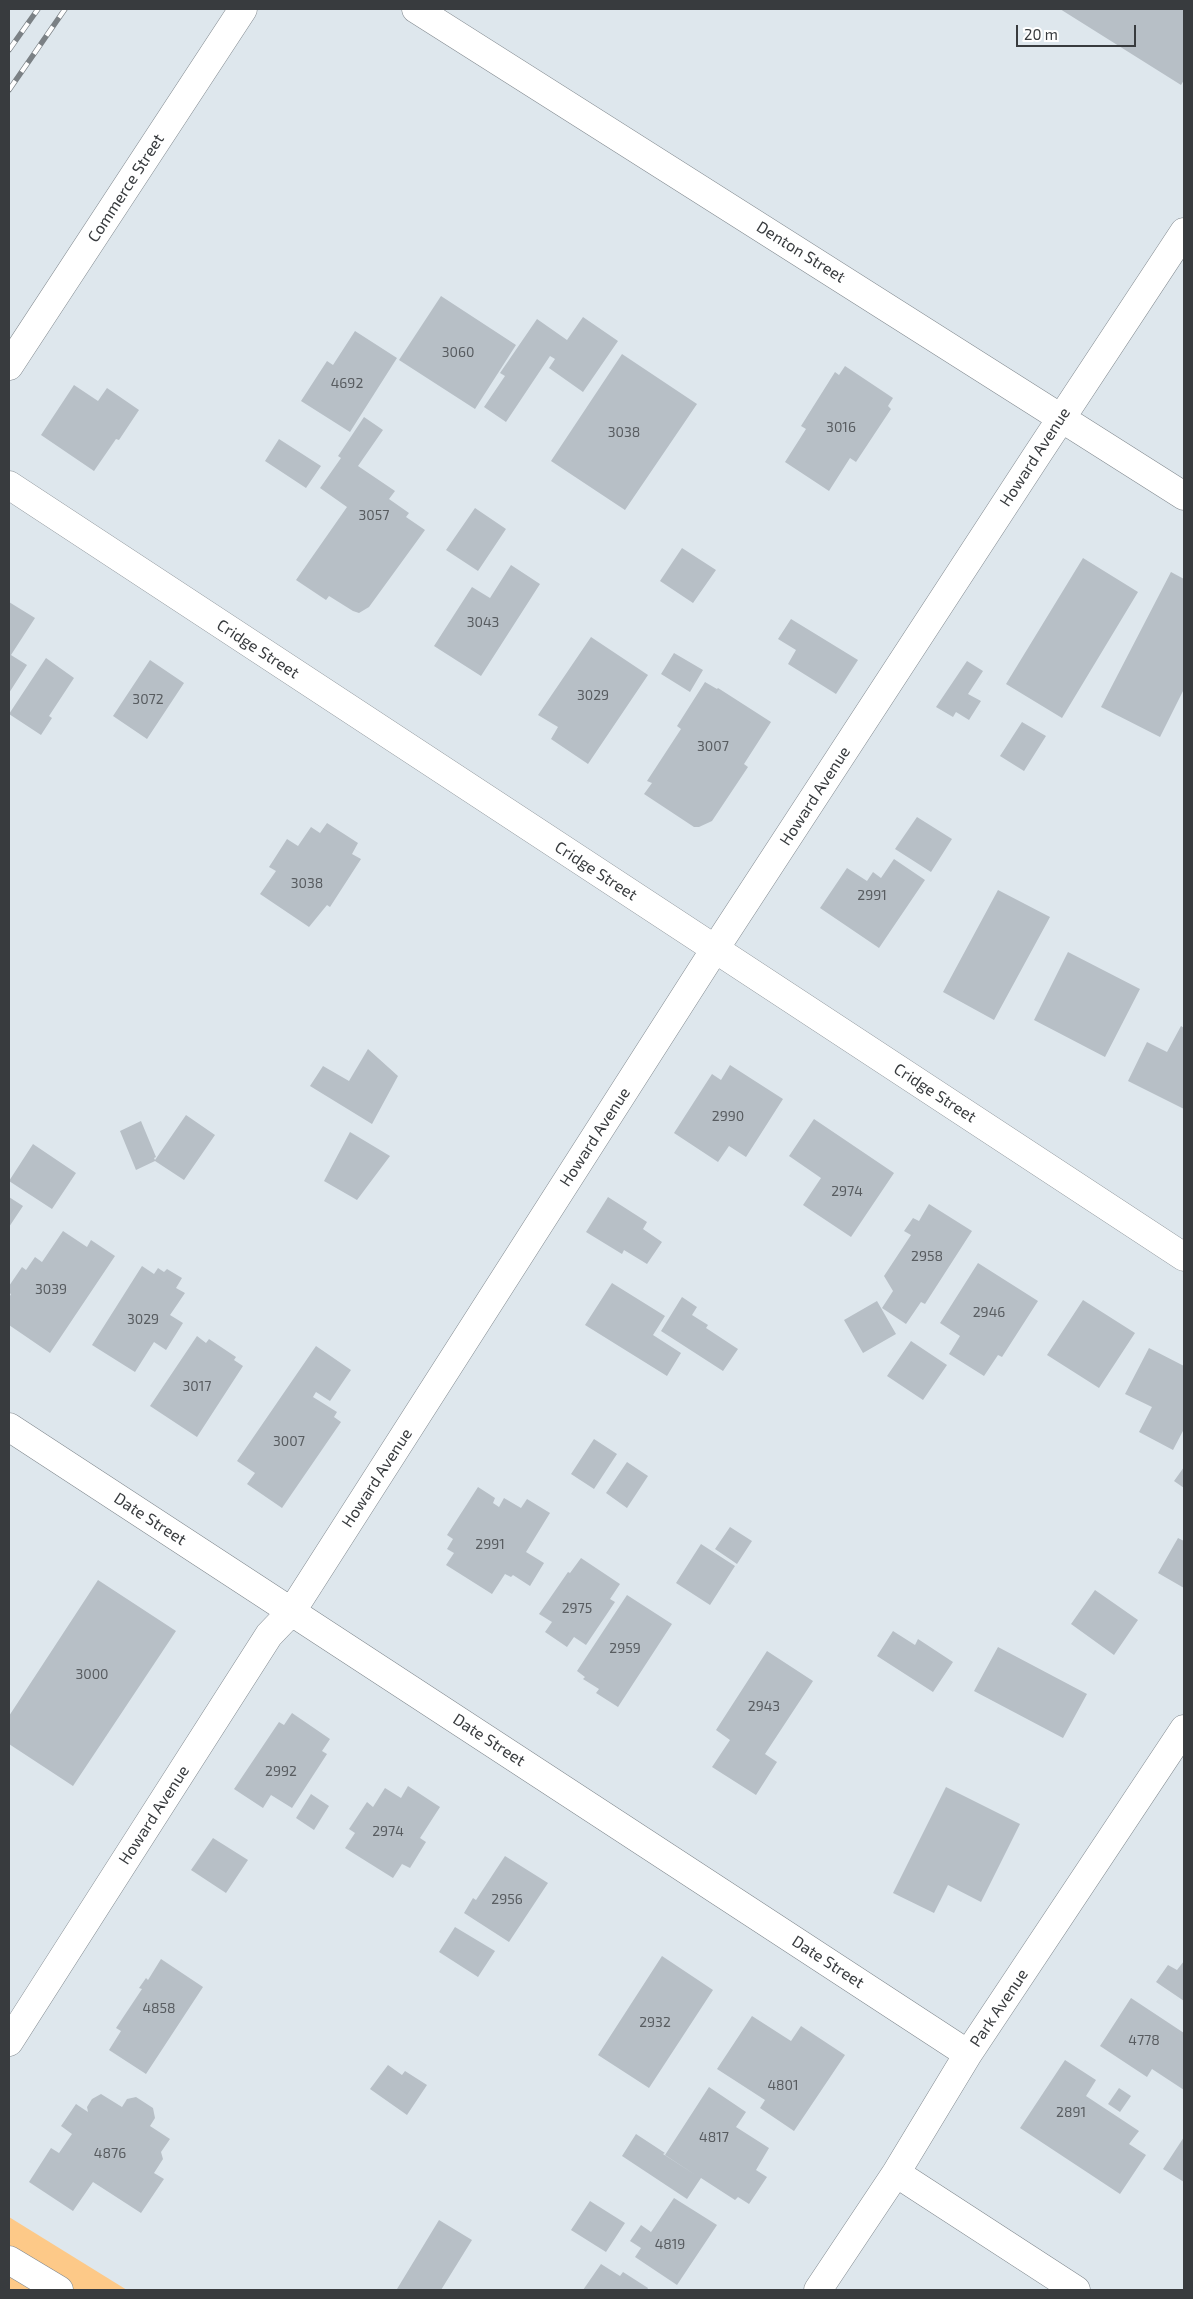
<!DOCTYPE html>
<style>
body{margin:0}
#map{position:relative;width:1193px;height:2299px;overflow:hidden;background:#dee7ed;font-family:"Exo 2",sans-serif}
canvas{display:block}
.frame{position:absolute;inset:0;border:10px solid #383b3e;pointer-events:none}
.scale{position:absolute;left:1016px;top:25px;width:120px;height:22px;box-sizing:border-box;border:2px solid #383b3e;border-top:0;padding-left:6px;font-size:15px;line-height:18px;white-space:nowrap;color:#383b3e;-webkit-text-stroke:4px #fff;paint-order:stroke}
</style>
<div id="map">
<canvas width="1193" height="2299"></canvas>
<div class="frame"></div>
<div class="scale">20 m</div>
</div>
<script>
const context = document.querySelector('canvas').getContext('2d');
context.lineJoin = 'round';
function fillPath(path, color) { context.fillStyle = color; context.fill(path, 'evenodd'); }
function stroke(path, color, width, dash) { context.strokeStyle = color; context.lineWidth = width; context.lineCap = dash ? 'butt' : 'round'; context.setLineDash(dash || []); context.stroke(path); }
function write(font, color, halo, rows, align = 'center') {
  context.font = font + ' "Exo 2",sans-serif'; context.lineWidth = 4; context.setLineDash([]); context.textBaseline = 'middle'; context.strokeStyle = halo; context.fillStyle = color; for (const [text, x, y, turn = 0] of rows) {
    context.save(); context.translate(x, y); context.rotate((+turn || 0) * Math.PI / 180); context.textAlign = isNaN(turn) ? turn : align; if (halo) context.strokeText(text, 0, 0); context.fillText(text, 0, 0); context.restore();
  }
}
fillPath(new Path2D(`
 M9,2217L127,2290H9Z`), '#fdc988');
fillPath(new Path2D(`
 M1060,9H1184V80L1181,85Z
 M441,296L516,345L475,409L399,360Z
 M583,317L618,341L583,392L549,368L555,359L550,356L506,422L484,407L505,376L500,373L537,319L567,340Z
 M355,331L397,358L350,432L301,401L327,361L333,365Z
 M622,354L697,404L625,510L551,461Z
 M845,366L893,398L888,406L891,409L856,462L850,458L829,491L785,462L806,429L801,426L835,372L839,375Z
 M74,385L98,401L107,388L139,410L119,440L116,439L94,471L41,435Z
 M364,417L383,430L358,466L395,491L389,499L409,513L406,517L425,530L369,607L359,613L353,611L329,596L326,600L296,580L347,507L320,488L341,458L338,456Z
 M279,439L321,466L306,488L265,461Z
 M475,508L506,529L478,571L446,550Z
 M682,548L716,570L693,603L660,581Z
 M1083,558L1138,592L1062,718L1006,684Z
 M511,565L540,584L481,676L434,646L472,587L490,598Z
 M1171,572L1184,579V689L1160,737L1101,707Z
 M9,602L35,618L11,655L27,665L9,693Z
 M791,619L858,660L836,694L788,664L796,650L778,639Z
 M591,637L648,675L588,764L551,739L558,727L538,715Z
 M674,653L703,670L690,692L661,674Z
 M46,658L74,678L49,716L52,718L41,735L9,714Z
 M150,660L184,683L147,739L113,716Z
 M967,661L983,671L968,694L981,701L969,720L956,712L953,717L936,707Z
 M705,682L717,689L718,688L771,722L744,764L748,767L712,821L699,827H694L644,794L652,783L647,781L681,729L677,726Z
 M1022,722L1046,736L1024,771L1000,756Z
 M917,817L952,839L931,872L895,849Z
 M327,823L358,843L352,854L361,859L330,907L327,905L309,927L260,894L276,871L269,867L287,839L298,846L311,827L320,833Z
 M894,859L925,880L879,948L820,908L847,868L867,881L873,872L881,878Z
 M998,890L1050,917L994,1020L943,992Z
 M1068,952L1140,989L1105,1057L1034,1020Z
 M1181,1026L1184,1028V1109L1128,1081L1147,1042L1167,1052Z
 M368,1049L398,1076L372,1124L310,1086L323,1066L349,1081Z
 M730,1065L783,1099L746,1157L729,1146L718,1162L674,1133L712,1074L721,1080Z
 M186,1115L215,1135L184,1180L155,1161L136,1170L120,1131L141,1121L156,1157L154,1158L155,1160Z
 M814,1119L894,1173L851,1237L803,1205L821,1178L789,1156Z
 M350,1132L390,1156L357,1200L324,1181Z
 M33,1144L76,1173L52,1209L9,1181Z
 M9,1197L23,1206L9,1227Z
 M608,1197L647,1222L643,1229L662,1242L647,1264L624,1250L622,1254L586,1232Z
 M929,1204L972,1231L925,1304L921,1302L906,1324L882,1308L893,1291L884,1276L911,1235L904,1231L913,1218L919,1221Z
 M63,1231L87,1247L91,1240L115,1256L50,1353L9,1325V1298L11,1294L9,1293V1286L22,1267L26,1270L35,1257L42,1262Z
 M978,1263L1038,1301L1002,1357L998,1355L984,1376L949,1354L960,1336L940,1323Z
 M142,1266L154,1274L158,1268L164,1272L167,1269L182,1278L176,1288L185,1293L170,1315L183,1323L166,1350L154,1342L135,1372L92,1345Z
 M612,1283L665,1316L653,1335L681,1353L667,1376L585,1325Z
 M682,1297L697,1307L692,1315L708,1325L706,1328L738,1349L723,1371L661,1331Z
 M1083,1300L1135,1333L1099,1388L1047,1355Z
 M877,1301L896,1334L863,1353L844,1320Z
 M197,1336L206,1343L209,1339L236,1357L234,1360L243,1366L197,1437L150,1406Z
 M911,1341L947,1365L923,1400L887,1376Z
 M316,1346L351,1370L330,1401L316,1392L313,1397L337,1412L334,1417L341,1422L282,1508L247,1484L255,1473L237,1461Z
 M1149,1348L1184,1366V1429L1173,1450L1139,1432L1152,1407L1125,1394Z
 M594,1439L617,1454L594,1489L571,1474Z
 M627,1462L648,1476L627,1508L606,1493Z
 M1184,1467V1488L1174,1481Z
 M478,1487L495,1498L493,1503L499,1507L504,1498L521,1508L527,1499L550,1513L526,1552L544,1563L530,1586L513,1575L511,1577L505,1574L492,1594L446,1565L454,1553L447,1549L453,1539L447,1535Z
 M730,1527L752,1541L737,1564L715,1549Z
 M1178,1538L1184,1541V1588L1158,1573Z
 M701,1544L735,1566L710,1605L676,1583Z
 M581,1558L620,1584L610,1599L615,1602L586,1645L574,1637L567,1647L545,1632L552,1622L539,1614L568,1572L570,1573Z
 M98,1580L176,1631L73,1786L9,1744V1716Z
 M1095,1590L1138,1620L1114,1655L1071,1624Z
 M627,1595L672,1624L618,1707L596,1693L599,1689L583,1679L585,1677L577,1671Z
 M893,1631L915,1645L918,1639L953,1662L933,1692L877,1656Z
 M998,1647L1087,1694L1063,1738L974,1691Z
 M767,1651L813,1681L765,1754L777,1762L756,1795L712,1767L730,1740L716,1730Z
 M292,1713L330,1739L322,1751L327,1754L292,1808L271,1795L263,1808L234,1789L279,1722L284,1725Z
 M408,1786L440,1807L420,1838L426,1842L410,1868L402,1864L393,1878L345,1848L355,1833L349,1829L367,1802L373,1807L385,1788L401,1798Z
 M946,1787L1020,1824L981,1902L948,1885L934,1913L893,1893Z
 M311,1794L329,1806L314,1830L296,1818Z
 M213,1838L248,1860L226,1893L191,1870Z
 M505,1856L548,1883L509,1942L464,1913L473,1898L476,1900Z
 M455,1927L495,1951L478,1977L439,1952Z
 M662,1956L713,1990L649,2088L598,2055Z
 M161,1959L203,1987L146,2074L109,2050L121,2031L116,2028L142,1989L139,1988L146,1978L148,1980Z
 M1184,1961V2001L1156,1982L1168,1965L1177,1970Z
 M1131,1998L1184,2033V2090L1152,2069L1147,2077L1100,2046Z
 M752,2016L791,2041L801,2026L845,2055L794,2131L760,2108L765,2100L717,2069Z
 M1065,2060L1096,2080L1086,2096L1139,2131L1129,2144L1146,2155L1120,2194L1020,2128Z
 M388,2065L402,2075L405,2071L427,2085L407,2115L370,2089Z
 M709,2087L746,2112L736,2127L769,2148L756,2170L767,2177L749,2204L738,2197L735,2200L701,2178L687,2199L622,2156L636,2134L665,2153L663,2154L697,2176L665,2155Z
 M1119,2088L1131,2096L1120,2112L1108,2104Z
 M101,2094L122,2107L127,2099L136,2097L153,2108L155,2118L150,2126L170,2139L161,2152L163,2159L154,2173L164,2179L141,2213L93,2182L73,2211L29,2182L51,2148L59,2153L72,2134L61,2126L76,2104L88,2112L87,2107L92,2099Z
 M1184,2137V2182L1163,2169Z
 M674,2198L717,2225L677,2285L635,2257L641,2248L630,2241L641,2225L651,2232Z
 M590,2201L625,2223L606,2252L571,2230Z
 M439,2220L472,2240L441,2290H398L397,2289Z
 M601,2264L620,2276L623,2272L648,2288L647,2290H583Z`), '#b7bfc6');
const minor = new Path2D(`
 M416,9L1184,496
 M9,366L243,9
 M9,485L1184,1257
 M9,1427L968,2054
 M9,2042L269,1635L292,1611L715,949L1037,455L1184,232
 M896,2173L1076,2290
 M9,2260L59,2290
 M818,2290L896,2173L968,2054L1184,1729`);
stroke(minor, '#80888e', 29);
stroke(minor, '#fff', 28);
const rail = new Path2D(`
 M9,50L38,9
 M9,90L65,9`);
stroke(rail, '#7b8185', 5.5);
stroke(rail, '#fff', 4, [11]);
write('14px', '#585c60', null, [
 ["3060",458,352],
 ["4692",347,383],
 ["3016",841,427],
 ["3038",624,432],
 ["3057",374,515],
 ["3043",483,622],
 ["3029",593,695],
 ["3072",148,699],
 ["3007",713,746],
 ["3038",307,883],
 ["2991",872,895],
 ["2990",728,1116],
 ["2974",847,1191],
 ["2958",927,1256],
 ["3039",51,1289],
 ["2946",989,1312],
 ["3029",143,1319],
 ["3017",197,1386],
 ["3007",289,1441],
 ["2991",490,1544],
 ["2975",577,1608],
 ["2959",625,1648],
 ["3000",92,1674],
 ["2943",764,1706],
 ["2992",281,1771],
 ["2974",388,1831],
 ["2956",507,1899],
 ["4858",159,2008],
 ["2932",655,2022],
 ["4778",1144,2040],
 ["4801",783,2085],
 ["2891",1071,2112],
 ["4817",714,2137],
 ["4876",110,2153],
 ["4819",670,2244]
]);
write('16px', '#383b3e', '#fff', [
 ["Commerce Street",126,188,-57],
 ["Denton Street",801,252,32],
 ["Howard Avenue",1035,457,-57],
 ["Cridge Street",258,649,33],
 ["Howard Avenue",815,796,-57],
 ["Cridge Street",596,871,33],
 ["Cridge Street",935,1093,33],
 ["Howard Avenue",595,1137,-57],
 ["Howard Avenue",377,1478,-57],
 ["Date Street",150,1519,33],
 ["Date Street",489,1740,33],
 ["Howard Avenue",154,1815,-57],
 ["Date Street",828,1962,33],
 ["Park Avenue",999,2008,-56]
]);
</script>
